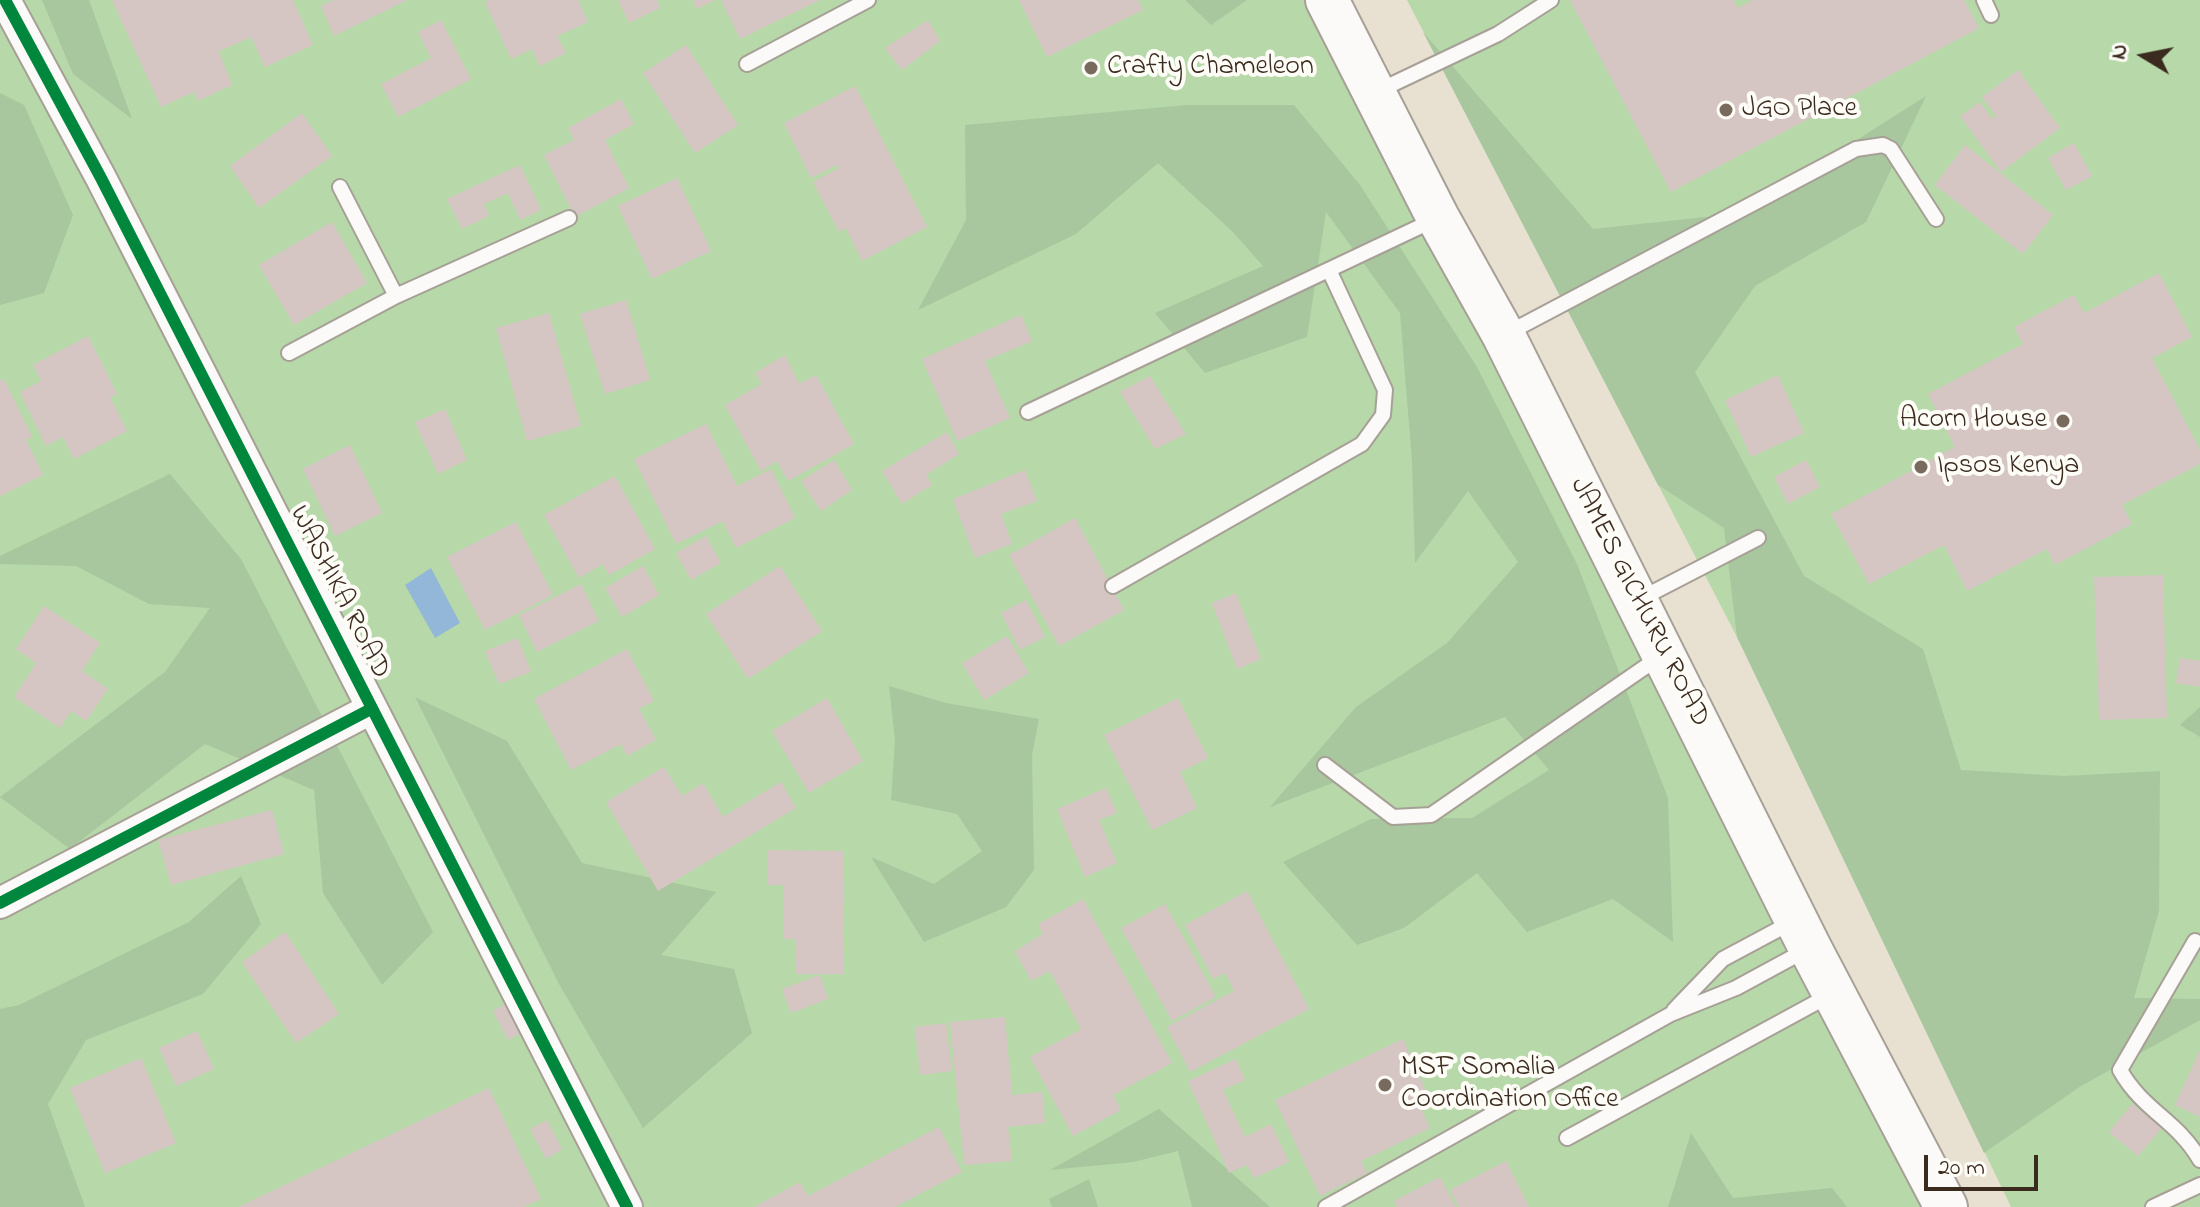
<!DOCTYPE html>
<style>
body{margin:0}
#map{position:relative;width:2200px;height:1207px;overflow:hidden;background:#e8e0d1;font-family:"Indie Flower",sans-serif}
canvas{display:block}
.north{position:absolute;left:2104px;top:16px;width:80px;height:80px;-webkit-text-stroke:6px #fdfcf7;paint-order:stroke;rotate:280deg;font-size:22px;font-weight:700;line-height:32px;text-align:center;color:#3b2a1e}
.north::after{content:'';display:block;margin:auto;width:28px;height:36px;background:#3b2a1e;clip-path:polygon(50% 0,100% 100%,50% 72%,0 100%)}
.scale{position:absolute;left:1924px;top:1155px;width:114px;height:36px;box-sizing:border-box;border:4px solid #3b2a1e;border-top:0;padding-left:10px;font-size:24px;line-height:28px;white-space:nowrap;color:#3b2a1e;-webkit-text-stroke:6px #fdfcf7;paint-order:stroke}
</style>
<div id="map">
<canvas width="2200" height="1207"></canvas>
<div class="north">N</div>
<div class="scale">20 m</div>
</div>
<script>
const context = document.querySelector('canvas').getContext('2d');
context.lineJoin = 'round';
function fillPath(path, color) { context.fillStyle = color; context.fill(path, 'evenodd'); }
function stroke(path, color, width, dash) { context.strokeStyle = color; context.lineWidth = width; context.lineCap = dash ? 'butt' : 'round'; context.setLineDash(dash || []); context.stroke(path); }
function write(font, color, halo, rows, align = 'center') {
  context.font = font + ' "Indie Flower",sans-serif'; context.lineWidth = 8; context.setLineDash([]); context.textBaseline = 'middle'; context.strokeStyle = halo; context.fillStyle = color; for (const [text, x, y, turn = 0] of rows) {
    context.save(); context.translate(x, y); context.rotate((+turn || 0) * Math.PI / 180); context.textAlign = isNaN(turn) ? turn : align; if (halo) context.strokeText(text, 0, 0); context.fillText(text, 0, 0); context.restore();
  }
}
fillPath(new Path2D(`
 M0,0H1335L1942,1207H0Z
 M1407,0H2200V1207H2011L1737,637Z`), '#b7d8a9');
fillPath(new Path2D(`
 M42,0H89L132,119L73,74Z
 M1185,0H1247L1211,25Z
 M1423,32L1593,229L1715,216L1824,161L1926,96L1866,222L1755,286L1695,372L1804,576L1923,649L1961,770L2064,776L2160,771L2159,911L2134,998L2200,999V1020L2081,1086L1984,1153L1737,637L1724,528L1658,485Z
 M0,93L24,105L73,215L44,293L0,305Z
 M1187,105H1294L1360,185L1477,367L1577,564L1668,798L1673,942L1613,899L1527,932L1477,873L1404,928L1357,945L1283,862L1371,819L1472,818L1549,770L1505,717L1270,807L1356,707L1447,643L1518,562L1468,491L1415,563L1412,461L1400,313L1326,212L1307,337L1205,373L1155,313L1263,266L1234,233L1158,163L1076,234L918,310L966,220L965,125Z
 M170,474L241,559L433,932L382,985L323,893L314,790L205,744L70,849L0,797L165,672L210,608L149,604L76,566L0,564V556Z
 M889,686L946,703L1039,719L1032,755L1034,870L1006,907L924,942L871,857L934,884L982,851L957,814L891,800L895,740Z
 M415,697L507,741L582,863L716,892L661,955L734,969L752,1033L643,1128L559,984Z
 M2200,707V737L2180,725Z
 M241,876L261,924L203,994L86,1040L48,1104L85,1207H0V1009L19,1005L189,922Z
 M1159,1109L1269,1206V1207H1192L1178,1151L1133,1162L1050,1170Z
 M1691,1133L1733,1198L1832,1188L1847,1207H1668Z
 M1089,1179L1098,1207H1052L1049,1199Z`), '#a8c79e');
fillPath(new Path2D(`
 M431,568L460,623L435,638L405,585Z`), '#93b7d9');
fillPath(new Path2D(`
 M112,0H293L313,45L265,67L251,37L220,51L217,47L232,85L198,101L194,92L161,107Z
 M333,0H407L334,36L321,6Z
 M489,0H578L588,22L557,36L566,53L540,66L532,49L511,59L485,2Z
 M618,0H657L660,8L629,23Z
 M693,0H715L697,9Z
 M721,0H820L740,39Z
 M1019,0H1138L1143,10L1047,57Z
 M1570,0H1733L1738,8L1753,0H1964L1979,28L1671,192Z
 M441,20L471,79L398,117L381,84L431,58L418,32Z
 M928,20L940,41L902,70L885,48Z
 M686,45L738,125L695,153L643,73Z
 M2018,70L2060,128L2001,172L1960,116L1980,102L1992,119L1996,116L1982,97Z
 M855,86L927,227L862,261L846,228L839,232L813,182L839,168L837,165L811,178L784,123Z
 M621,99L634,124L605,140L629,188L575,217L544,155L574,140L568,128Z
 M302,113L332,156L259,208L230,166Z
 M2074,143L2092,176L2066,190L2048,158Z
 M1965,145L2053,215L2023,254L1935,185Z
 M520,165L541,210L520,220L508,193L484,204L489,216L462,229L447,199Z
 M677,178L711,251L652,279L618,206Z
 M332,222L367,283L294,325L259,265Z
 M2159,273L2192,337L2152,358L2200,450V464L2122,505L2132,524L2055,565L2047,549L1967,591L1944,545L1869,584L1831,514L1955,447L1928,394L2023,344L2014,327L2074,295L2084,313Z
 M626,300L650,380L605,394L580,314Z
 M549,313L581,426L527,441L496,328Z
 M1021,315L1032,341L985,361L1010,418L957,441L922,359Z
 M88,336L117,394L110,397L127,431L74,459L63,437L46,446L20,392L41,381L33,365Z
 M785,355L799,384L816,375L854,444L788,481L777,461L761,471L725,405L762,384L755,373Z
 M1778,375L1804,433L1751,457L1725,400Z
 M1150,376L1186,434L1155,449L1120,392Z
 M4,379L32,437L26,440L43,475L0,496V381Z
 M445,409L467,460L438,474L415,422Z
 M706,424L737,486L771,469L795,518L736,548L723,521L676,544L634,459Z
 M947,432L959,454L926,475L932,485L902,504L882,471Z
 M350,445L382,513L335,536L303,469Z
 M834,460L852,490L821,511L801,481Z
 M1806,460L1820,487L1788,504L1774,477Z
 M1025,470L1037,501L1001,514L1012,544L975,558L953,499Z
 M615,476L655,549L609,575L603,564L579,578L544,515Z
 M1075,518L1124,610L1059,646L1009,555Z
 M516,522L553,595L485,630L447,557Z
 M706,536L721,563L691,580L676,553Z
 M643,566L659,595L622,617L605,588Z
 M780,566L822,631L748,679L706,614Z
 M2163,575L2167,718L2099,720L2094,577Z
 M581,584L599,621L537,652L519,615Z
 M1236,593L1261,659L1237,669L1212,603Z
 M1026,600L1045,637L1020,650L1001,613Z
 M44,606L100,643L82,671L108,689L86,721L71,711L60,728L14,697L36,663L16,649Z
 M1007,636L1029,673L984,700L962,663Z
 M518,638L531,672L499,684L485,651Z
 M627,649L654,701L639,709L656,740L627,756L621,744L571,770L534,699Z
 M2180,658L2200,661V687L2176,683Z
 M827,698L863,761L809,793L772,731Z
 M1178,698L1208,758L1180,772L1197,808L1152,830L1104,735Z
 M664,767L682,796L703,783L723,817L781,782L796,808L658,891L606,802Z
 M1106,788L1117,813L1099,820L1117,863L1085,877L1057,809Z
 M272,810L284,854L171,885L158,840Z
 M768,850L844,851L843,974H795L796,939H784V885H768Z
 M1247,891L1309,1009L1190,1072L1167,1027L1234,991L1225,973L1213,979L1185,925Z
 M1083,899L1172,1063L1113,1095L1121,1110L1073,1136L1030,1057L1081,1029L1050,971L1031,981L1015,951L1043,934L1038,924Z
 M1165,904L1216,997L1172,1021L1121,928Z
 M285,932L339,1014L296,1043L242,962Z
 M820,975L828,999L791,1013L782,989Z
 M510,1001L527,1030L508,1040L493,1011Z
 M1005,1017L1012,1095L1042,1092L1045,1123L1008,1127L1012,1161L964,1165L950,1022Z
 M946,1023L952,1071L920,1075L915,1027Z
 M197,1031L214,1069L176,1086L159,1048Z
 M1403,1039L1428,1095L1417,1100L1430,1128L1361,1161L1367,1173L1320,1196L1275,1100Z
 M2200,1050V1117L2175,1105Z
 M141,1058L176,1143L105,1173L70,1088Z
 M1236,1059L1245,1080L1223,1090L1245,1137L1271,1124L1289,1162L1254,1178L1247,1165L1229,1173L1188,1081Z
 M489,1088L541,1199L524,1207H238Z
 M2132,1104L2162,1128L2138,1156L2109,1132Z
 M547,1120L562,1149L546,1159L530,1129Z
 M939,1127L962,1172L895,1207H754L800,1182L808,1196Z
 M1506,1161L1529,1207H1459L1450,1190Z
 M1440,1177L1456,1207H1397L1394,1201Z`), '#d5c5c3');
const lane = new Path2D(`
 M1984,0L1991,15
 M747,64L868,0
 M1376,92L1498,34L1551,0
 M340,187L396,296
 M1508,333L1856,149L1883,145L1891,149L1936,219
 M289,353L396,296L569,218
 M1028,412L1434,220
 M1113,586L1362,444L1383,415L1385,390L1329,270
 M1640,599L1758,538
 M1325,765L1393,817L1431,815L1661,656
 M2195,941L2120,1070C2143,1111 2177,1120 2200,1160
 M1674,1010L1723,959L1794,921
 M1567,1138L1830,995
 M1326,1207L1671,1014L1736,988L1806,950
 M2153,1207L2200,1185`);
const street = new Path2D(`
 M5,0L101,178L627,1207
 M0,903L371,709`);
const secondary = new Path2D(`
 M1327,0L1438,218L1504,336L1810,948L1946,1207`);
stroke(lane, '#a6a096', 18);
stroke(street, '#a6a096', 34);
stroke(secondary, '#a6a096', 46);
stroke(lane, '#fcfaf8', 14);
stroke(street, '#fcfaf8', 30);
stroke(secondary, '#fcfaf8', 42);
stroke(new Path2D(`
 M5,0L101,178L627,1207
 M0,903L371,709`), '#00873e', 12);
for (const [x, y, r, color] of [
 [1091,68,8,"#786a5d"],
 [1726,110,8,"#786a5d"],
 [2063,421,8,"#786a5d"],
 [1921,467,8,"#786a5d"],
 [1385,1085,8,"#786a5d"]
]) { const dot = new Path2D(); dot.arc(x, y, r, 0, 2 * Math.PI); context.fillStyle = color; context.fill(dot); stroke(dot, '#fdfcf7', 3); }
write('28px', '#3b2a1e', '#fdfcf7', [
 ["Crafty Chameleon",1107,68],
 ["JGO Place",1742,110],
 ["Acorn House",2047,421,"right"],
 ["Ipsos Kenya",1937,467],
 ["MSF Somalia",1401,1069],
 ["Coordination Office",1401,1101]
], 'left');
write('28px', '#3b2a1e', '#fdfcf7', [
 ["WASHIKA ROAD",338,593,63],
 ["JAMES GICHURU ROAD",1638,603,63]
]);
</script>
